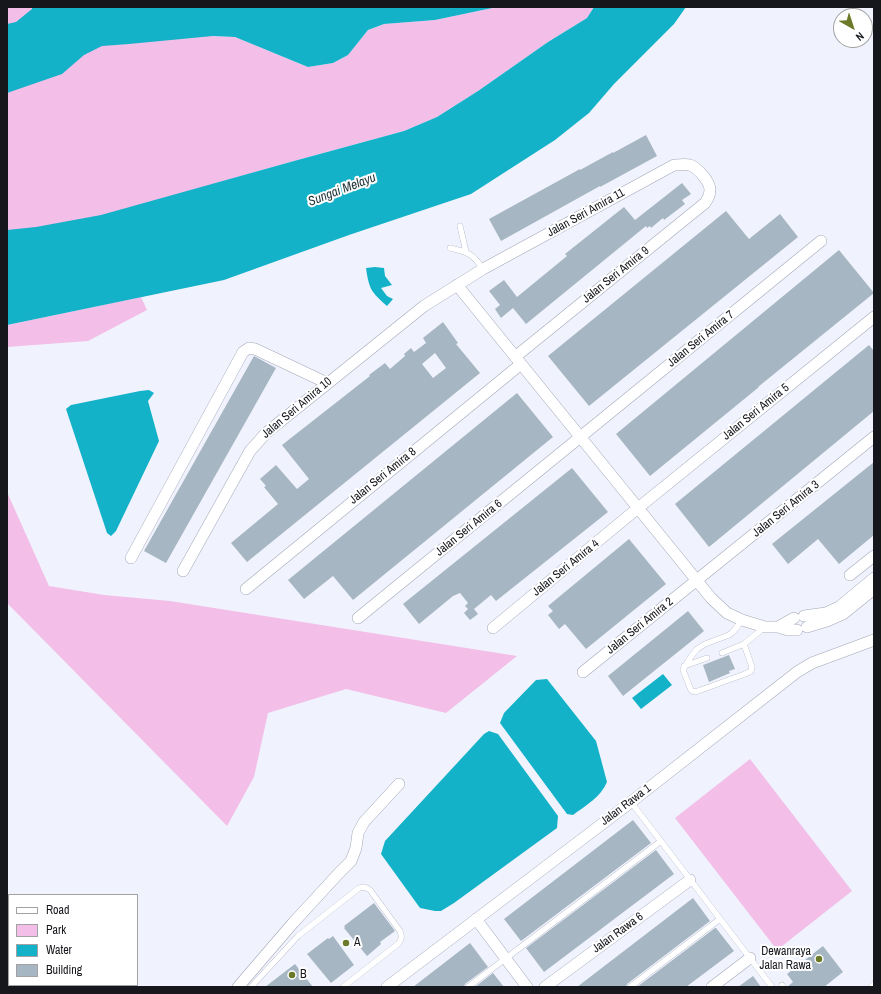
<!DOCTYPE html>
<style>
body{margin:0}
#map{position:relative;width:881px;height:994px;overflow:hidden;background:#f0f3fe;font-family:"Archivo Narrow",sans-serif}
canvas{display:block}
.frame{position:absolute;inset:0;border:8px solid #16171d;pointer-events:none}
.legend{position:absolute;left:8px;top:894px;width:130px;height:92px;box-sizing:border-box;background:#fff;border:1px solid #a2a2a5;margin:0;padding:5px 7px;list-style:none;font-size:12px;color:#16171d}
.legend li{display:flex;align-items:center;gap:8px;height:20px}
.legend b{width:20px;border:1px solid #a2a2a5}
.north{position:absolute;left:833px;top:8px;width:40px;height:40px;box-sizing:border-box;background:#fff;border:1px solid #a2a2a5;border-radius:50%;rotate:141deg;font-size:11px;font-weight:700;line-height:16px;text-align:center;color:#16171d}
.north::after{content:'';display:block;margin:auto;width:14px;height:18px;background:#6b7a28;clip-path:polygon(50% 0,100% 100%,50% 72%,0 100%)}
</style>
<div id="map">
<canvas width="881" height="994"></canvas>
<div class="frame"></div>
<ul class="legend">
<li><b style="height:5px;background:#fff"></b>Road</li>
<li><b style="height:11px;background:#f3bfe8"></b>Park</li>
<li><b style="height:11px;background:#14b2c8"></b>Water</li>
<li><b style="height:11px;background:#a6b6c2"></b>Building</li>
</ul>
<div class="north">N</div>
</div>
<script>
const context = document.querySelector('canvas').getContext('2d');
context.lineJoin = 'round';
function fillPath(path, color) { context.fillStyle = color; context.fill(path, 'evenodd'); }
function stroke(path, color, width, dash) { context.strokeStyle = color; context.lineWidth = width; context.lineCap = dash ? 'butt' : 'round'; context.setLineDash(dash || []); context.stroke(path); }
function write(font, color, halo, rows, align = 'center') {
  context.font = font + ' "Archivo Narrow",sans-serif'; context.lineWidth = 4; context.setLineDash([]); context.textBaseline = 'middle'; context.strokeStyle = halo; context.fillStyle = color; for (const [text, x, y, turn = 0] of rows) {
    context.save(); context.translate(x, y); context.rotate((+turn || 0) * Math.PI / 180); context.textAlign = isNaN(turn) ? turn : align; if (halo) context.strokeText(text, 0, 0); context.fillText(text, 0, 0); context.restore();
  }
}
fillPath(new Path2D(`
 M7,7H45L7,31Z
 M497,7H594L587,18L548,42L478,91L437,117L404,131L294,161L7,243V72L87,31L235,37L308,67L333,63L348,55L368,30L384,24L435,20Z
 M141,297L147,310L88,341L7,347V325Z
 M7,492L49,586L104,595L170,601L517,656L446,713L346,689L268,713L254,777L227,826L7,603Z
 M750,759L852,891L777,950L675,818Z`), '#f3bfe8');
fillPath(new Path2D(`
 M32,7H497L435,20L384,24L368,30L348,55L333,63L308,67L235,37L213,36L129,44L102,46L84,55L62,74L7,93V24L16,22L32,9Z
 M594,7H686L674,24L614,84L589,113L555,140L471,194L349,235L224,280L7,325V230L36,227L101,215L294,161L404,131L437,117L478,91L548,42L587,18Z
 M375,267L384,268L385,276L392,285L381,288L387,296L393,299L387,306C371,292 369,289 366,268Z
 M149,390L154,393L148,401L159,441L116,531L111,536L107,533L66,409L71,405L140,391Z
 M663,674L672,685L641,709L632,698Z
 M547,679L596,741L607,782C601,797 585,806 573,815L567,814L500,723L504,713L536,680Z
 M489,731L498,734L558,816L557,828L454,903L441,911H435L420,908L381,854L385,841L484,734Z`), '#14b2c8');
fillPath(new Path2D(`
 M646,135L657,156L600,187V186L501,241L489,219L580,169V170L613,152V153Z
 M682,183L691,194L682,200L685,204L664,220L663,218L651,228L650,226L647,228L646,226L526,324L513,308L501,318L495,309L500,305L489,291L504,280L517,297L567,256L565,254L624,207L635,220Z
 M726,211L749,239L780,214L798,237L589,406L548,356Z
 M839,250L874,293L758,387H759L650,476L616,434Z
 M443,322L458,343L456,344L480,373L247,562L231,543L278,504L264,487L266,486L260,479L276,465L297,489L309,479L282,445L370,376L369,375L385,363L390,369L405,356L404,354L411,348L414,352L426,343L423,338ZM435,353L446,368L433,378L422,364Z
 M869,345L874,351V411L709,547L675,504Z
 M254,356L276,368L166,563L144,551Z
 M517,393L553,437L353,600L333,576L304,599L288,580Z
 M874,462V535L839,564L818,539L788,564L772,544Z
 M572,468L608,512L496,601L491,595L474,609L478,614L470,620L464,613L468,609L465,606L468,603L460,593L453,596L419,624L403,604Z
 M629,539L666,584L586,649L565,624L559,629L548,615L553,611L548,606Z
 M688,611L704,631L623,696L608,676Z
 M729,655L735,669L729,671L730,673L709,682L703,665Z
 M633,820L651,843L521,941L504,919Z
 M656,850L674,874L544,972L526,948Z
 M693,898L710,921L627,984L626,987H577Z
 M374,903L395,931L380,942L381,944L367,956L344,928L345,927L344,926Z
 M715,928H716L734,951L686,987H637Z
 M333,936L354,965L331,983L307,954L328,938L329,939Z
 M470,943L488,967L465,984L464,987H413Z
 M823,946L843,972L824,987H787L793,982L787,974Z
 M295,964L313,987H265Z
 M493,973L504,987H475Z
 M753,976L761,987H738Z`), '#a6b6c2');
const lane = new Path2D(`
 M460,226L466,252
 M450,248C468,252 473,254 483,269
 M742,620L733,632L729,635L705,644L697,649L690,658L683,670L691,690L694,692L698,691L745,674L751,671L752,667L744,644L765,627
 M722,653L744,644
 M684,666L707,658
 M631,802L772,987
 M782,985L783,987
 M251,987L298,936L359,888L365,887L370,890L400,931C402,936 402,939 398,944L343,987
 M468,987L661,841
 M630,987L720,919
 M871,987L874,984`);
const street = new Path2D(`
 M457,285L711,598L727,613L742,620L765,627H778L788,630H797
 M131,558L243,352L249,348L255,349L327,383
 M183,571L250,451L266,433L424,306L483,269L674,165C680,165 685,164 690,165C698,168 709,181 710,189C710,195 708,199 705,203L515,357
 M850,575L874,556
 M246,589L521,364
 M804,616L826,613L839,607L874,578
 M358,618L821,241
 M778,627L794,618
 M807,627L827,621L843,614L874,589
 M493,628L638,508L874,317
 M583,672L874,437
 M476,919L527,987
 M238,987L293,923L339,873L351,861L356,848L358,833L364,822L399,784
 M387,987L631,802L797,672L812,663L874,640
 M545,987L690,880
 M712,987L750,958`);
stroke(lane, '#a2a7b7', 6);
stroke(street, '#a2a7b7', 12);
stroke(lane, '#fff', 5.5);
stroke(street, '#fff', 11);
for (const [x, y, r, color] of [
 [346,943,4,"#6b7a28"],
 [819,959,4,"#6b7a28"],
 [292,975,4,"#6b7a28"]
]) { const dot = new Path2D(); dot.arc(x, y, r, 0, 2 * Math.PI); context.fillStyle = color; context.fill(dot); stroke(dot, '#fff', 1.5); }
write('12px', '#16171d', '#fff', [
 ["Jalan Seri Amira 11",586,213,-29],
 ["Jalan Seri Amira 9",616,275,-39],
 ["Jalan Seri Amira 7",701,339,-39],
 ["Jalan Seri Amira 10",297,408,-40],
 ["Jalan Seri Amira 5",756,412,-39],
 ["Jalan Seri Amira 8",383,476,-39],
 ["Jalan Seri Amira 3",786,509,-39],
 ["Jalan Seri Amira 6",469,528,-39],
 ["Jalan Seri Amira 4",566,568,-39],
 ["Jalan Seri Amira 2",640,626,-39],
 ["Jalan Rawa 1",626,805,-37],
 ["Jalan Rawa 6",618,933,-36]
]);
write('12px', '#16171d', '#fff', [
 ["A",354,943],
 ["Dewanraya",811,952,"right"],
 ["Jalan Rawa",811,966,"right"],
 ["B",300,975]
], 'left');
write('italic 13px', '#1e3439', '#fff', [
 ["Sungai Melayu",342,190,-21]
]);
</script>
